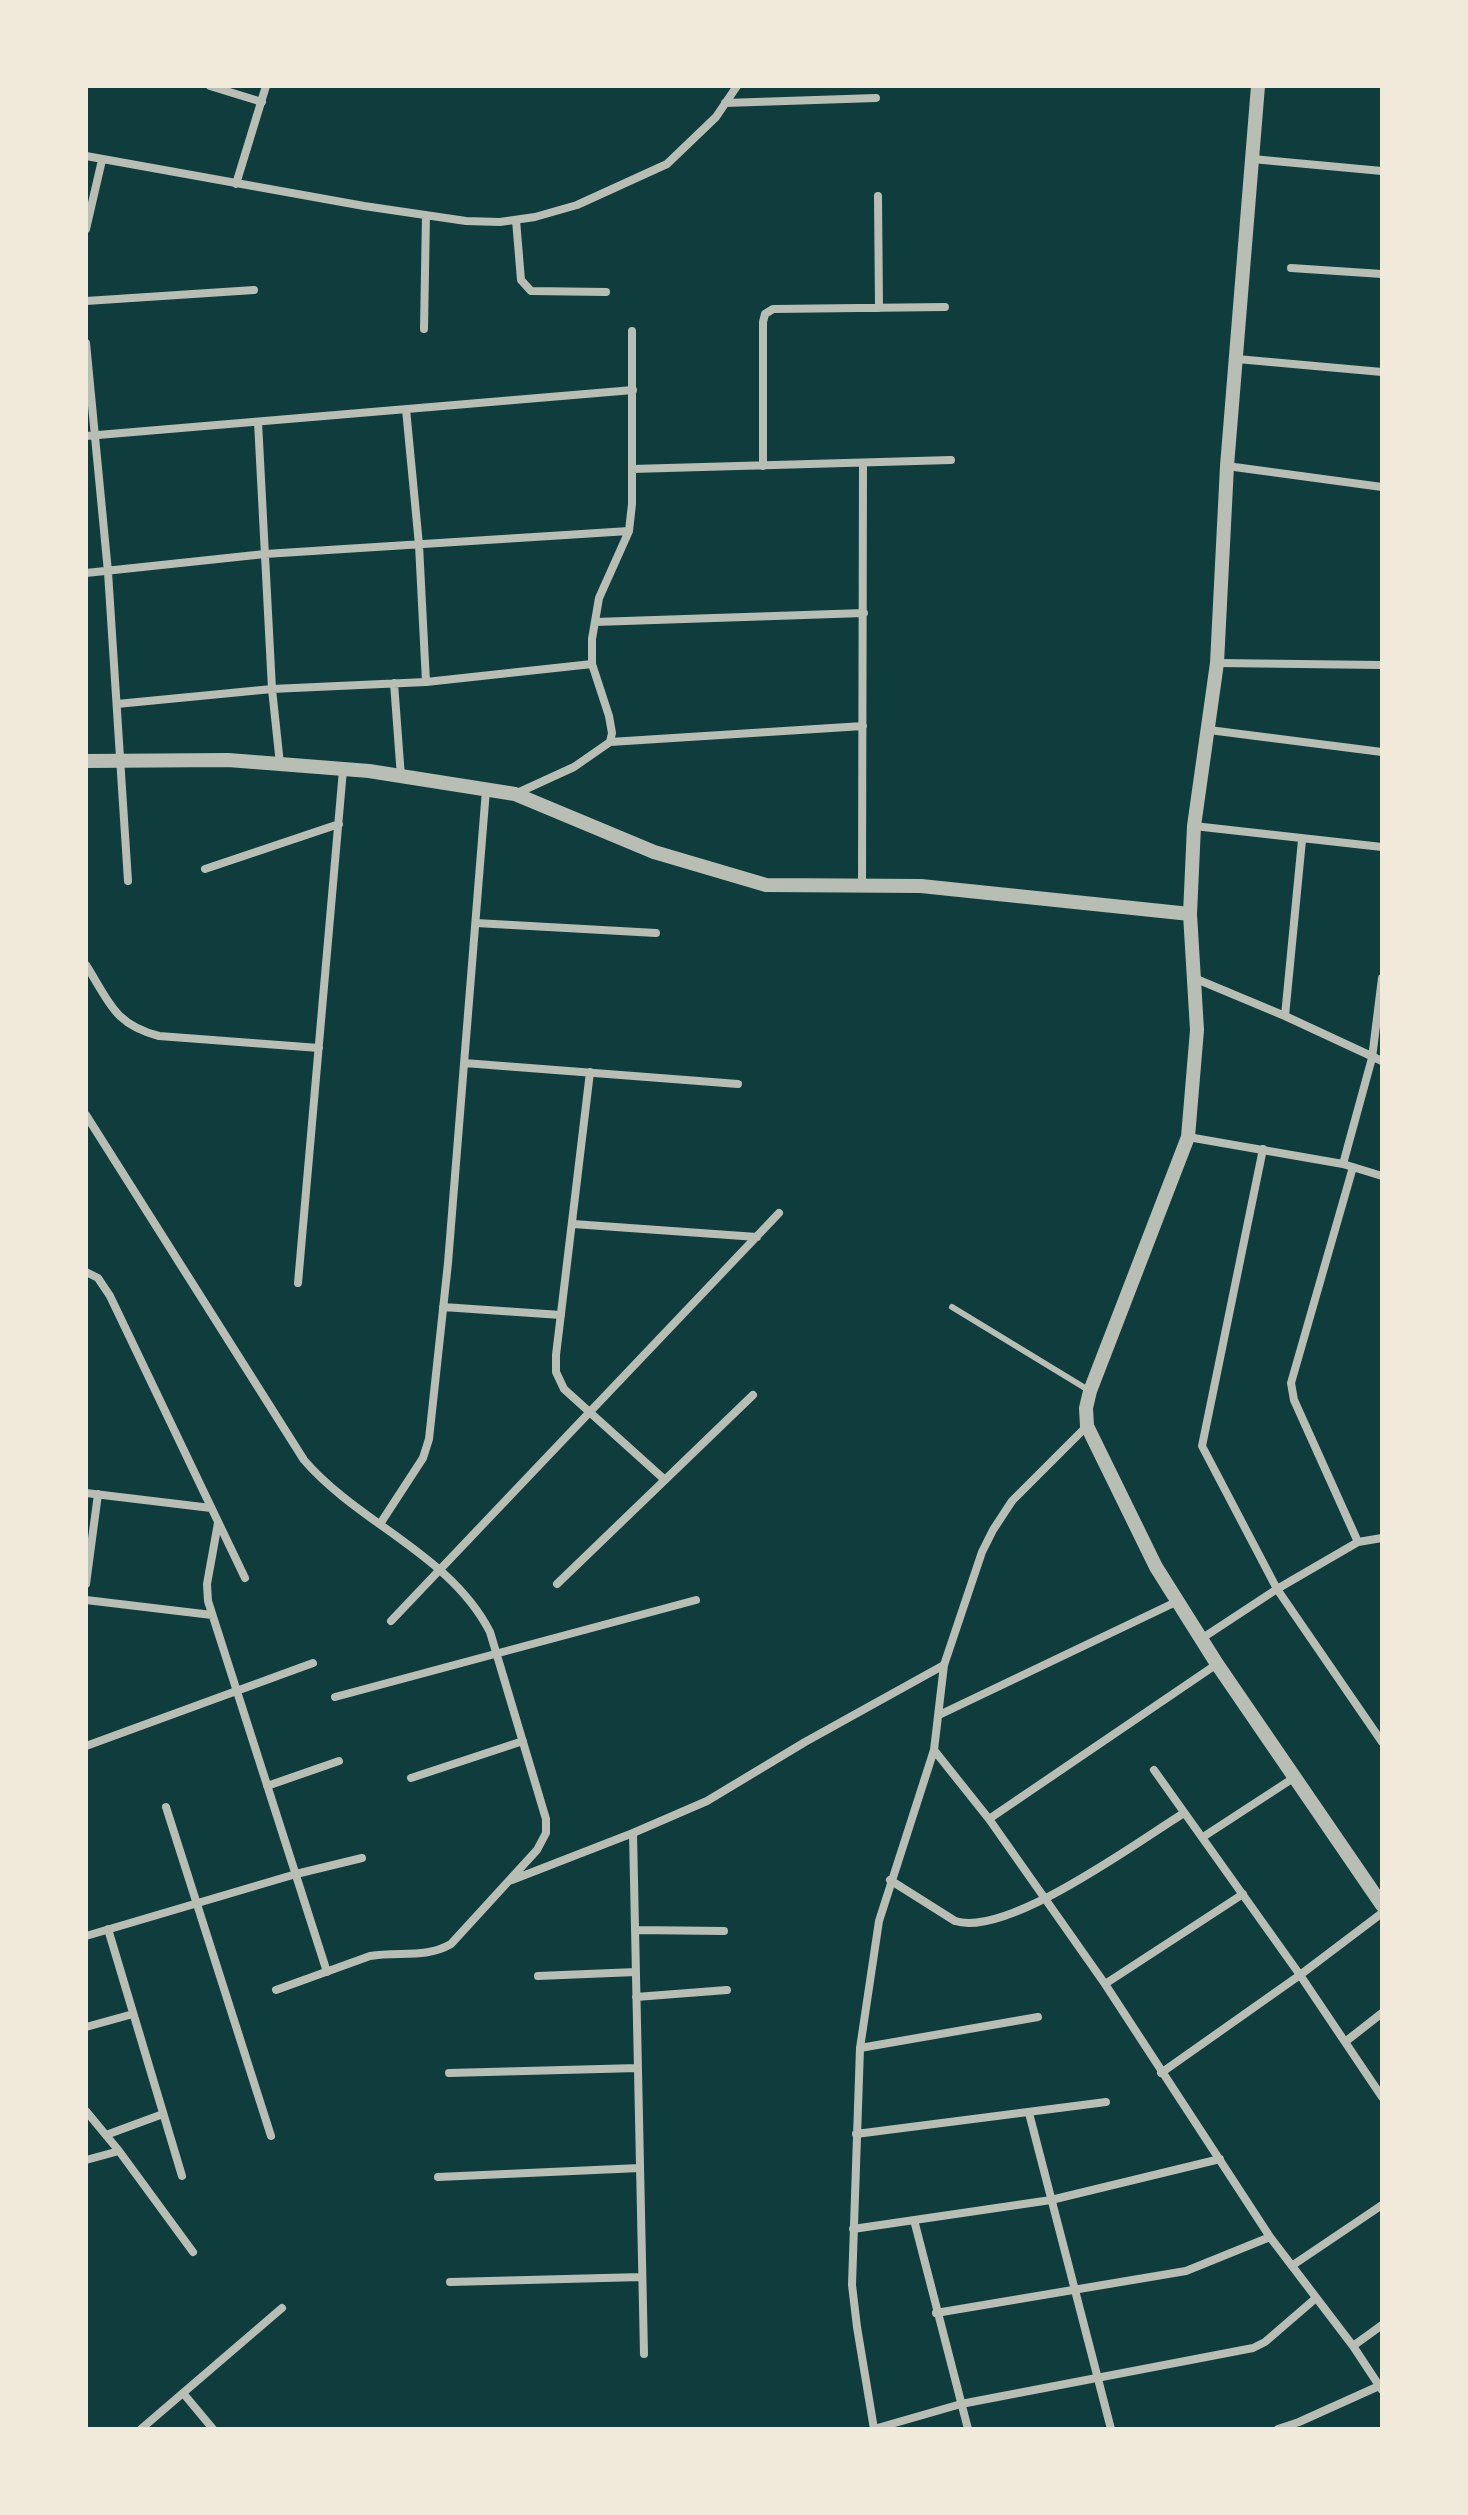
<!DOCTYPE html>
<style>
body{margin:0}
#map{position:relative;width:1468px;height:2515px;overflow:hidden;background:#0f3d3e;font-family:"Sofia Sans Condensed",sans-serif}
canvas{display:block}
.frame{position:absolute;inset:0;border:88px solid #f1e9da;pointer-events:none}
</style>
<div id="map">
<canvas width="1468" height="2515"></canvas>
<div class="frame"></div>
</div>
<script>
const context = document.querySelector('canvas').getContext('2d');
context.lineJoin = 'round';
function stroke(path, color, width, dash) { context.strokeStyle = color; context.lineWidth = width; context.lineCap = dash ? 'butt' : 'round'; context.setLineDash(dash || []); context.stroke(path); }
stroke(new Path2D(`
 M952,1307L1090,1391`), '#b8beb3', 6);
stroke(new Path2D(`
 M210,86L262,102
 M725,103L876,98
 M86,156L364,206L466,221L500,222L535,217L577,205L667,164L716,117L737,86
 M1252,159L1382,171
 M236,184L266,86
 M878,196L879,308
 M516,220L521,280L531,291L606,292
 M86,229L102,160
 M1291,268L1382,274
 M86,301L254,290
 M424,329L426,215
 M86,343L108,572L128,881
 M1237,359L1382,372
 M406,409L419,545L426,682
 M258,422L272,689L280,764
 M86,436L633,390
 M763,466V322L765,314L773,309L945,307
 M1227,466L1382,487
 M632,469L951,460
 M86,573L265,554L629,531
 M595,622L864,613
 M1217,663L1382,665
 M394,683L401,777
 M117,704L272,689L426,682L592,664
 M1209,730L1382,752
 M610,742L863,726
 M515,794L574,767L610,742L612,733L609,716L592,664V639L599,598L629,531L632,504V331
 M1194,826L1382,847
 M205,869L339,824
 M862,886L863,463
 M476,923L656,933
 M86,965C109,1001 114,1025 159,1036L319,1048
 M1194,978L1285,1016L1382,1061
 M1285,1016L1302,840
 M464,1063L738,1084
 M590,1072L556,1355V1372L564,1389L665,1480
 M86,1115L304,1460C359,1524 450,1554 490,1632L546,1819V1833L537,1850L451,1944C425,1959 399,1951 370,1956L276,1990
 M1188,1137L1343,1164L1382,1176
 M1263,1149L1202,1446L1277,1589L1382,1742
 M1343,1164L1372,1058L1382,978
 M1353,1167L1291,1383L1294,1400L1358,1542
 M573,1224L757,1237
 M86,1272L98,1278L110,1296L245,1578
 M298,1283L343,770
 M443,1307L561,1315
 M86,1493L211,1508
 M218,1523L207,1584L208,1601L327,1972
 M380,1524L423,1458L429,1439L448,1263L486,790
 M86,1584L98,1494
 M557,1584L753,1395
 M86,1600L212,1615
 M391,1621L779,1213
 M1201,1639L1277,1589L1358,1542L1382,1538
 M335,1697L696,1600
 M939,1715L1178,1601
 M86,1746L313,1663
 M934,1750L989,1819L1105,1984L1270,2237L1353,2346L1382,2390
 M1154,1770L1300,1975L1382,2097
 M411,1778L523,1741
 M267,1786L339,1761
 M166,1807L271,2136
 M989,1819L1217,1664
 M633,1833L644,2354
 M1203,1837L1295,1777
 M512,1880L633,1833L707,1801L805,1742L944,1665
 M890,1880L955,1921C1007,1938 1137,1842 1184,1813
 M108,1929L182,2176
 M635,1930L724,1931
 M86,1936L296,1874L362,1858
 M538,1976L636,1972
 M1105,1984L1243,1894
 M636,1997L727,1990
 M86,2027L133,2014
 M1345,2042L1382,2013
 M860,2048L1038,2017
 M449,2073L638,2068
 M1161,2073L1300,1975L1382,1913
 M86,2111L119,2151L193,2252
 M1029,2113L1111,2429
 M856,2134L1106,2102
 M106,2135L163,2114
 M86,2160L119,2151
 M438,2177L640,2168
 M914,2220L968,2429
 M853,2229L1051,2200L1220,2159
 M1293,2265L1382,2205
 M450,2282L642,2277
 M936,2313L1186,2271L1270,2237
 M1353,2346L1382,2325
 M183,2393L213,2429
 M141,2429L282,2308
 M874,2429L857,2327L852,2285L860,2048L879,1921L934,1750L944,1665L982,1552L993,1530L1012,1501L1087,1426
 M874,2429L961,2404L1253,2348L1265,2342L1316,2298
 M1278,2429L1299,2422L1379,2386`), '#b8beb3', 8);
stroke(new Path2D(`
 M1258,86L1227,466L1217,663L1194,826L1190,914L1197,1030L1188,1137L1090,1391L1086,1408L1087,1426L1156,1567L1217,1664L1382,1905
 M86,761L228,760L280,764L369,771L515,794L654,852L766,885L921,886L1190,914`), '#b8beb3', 14);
</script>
